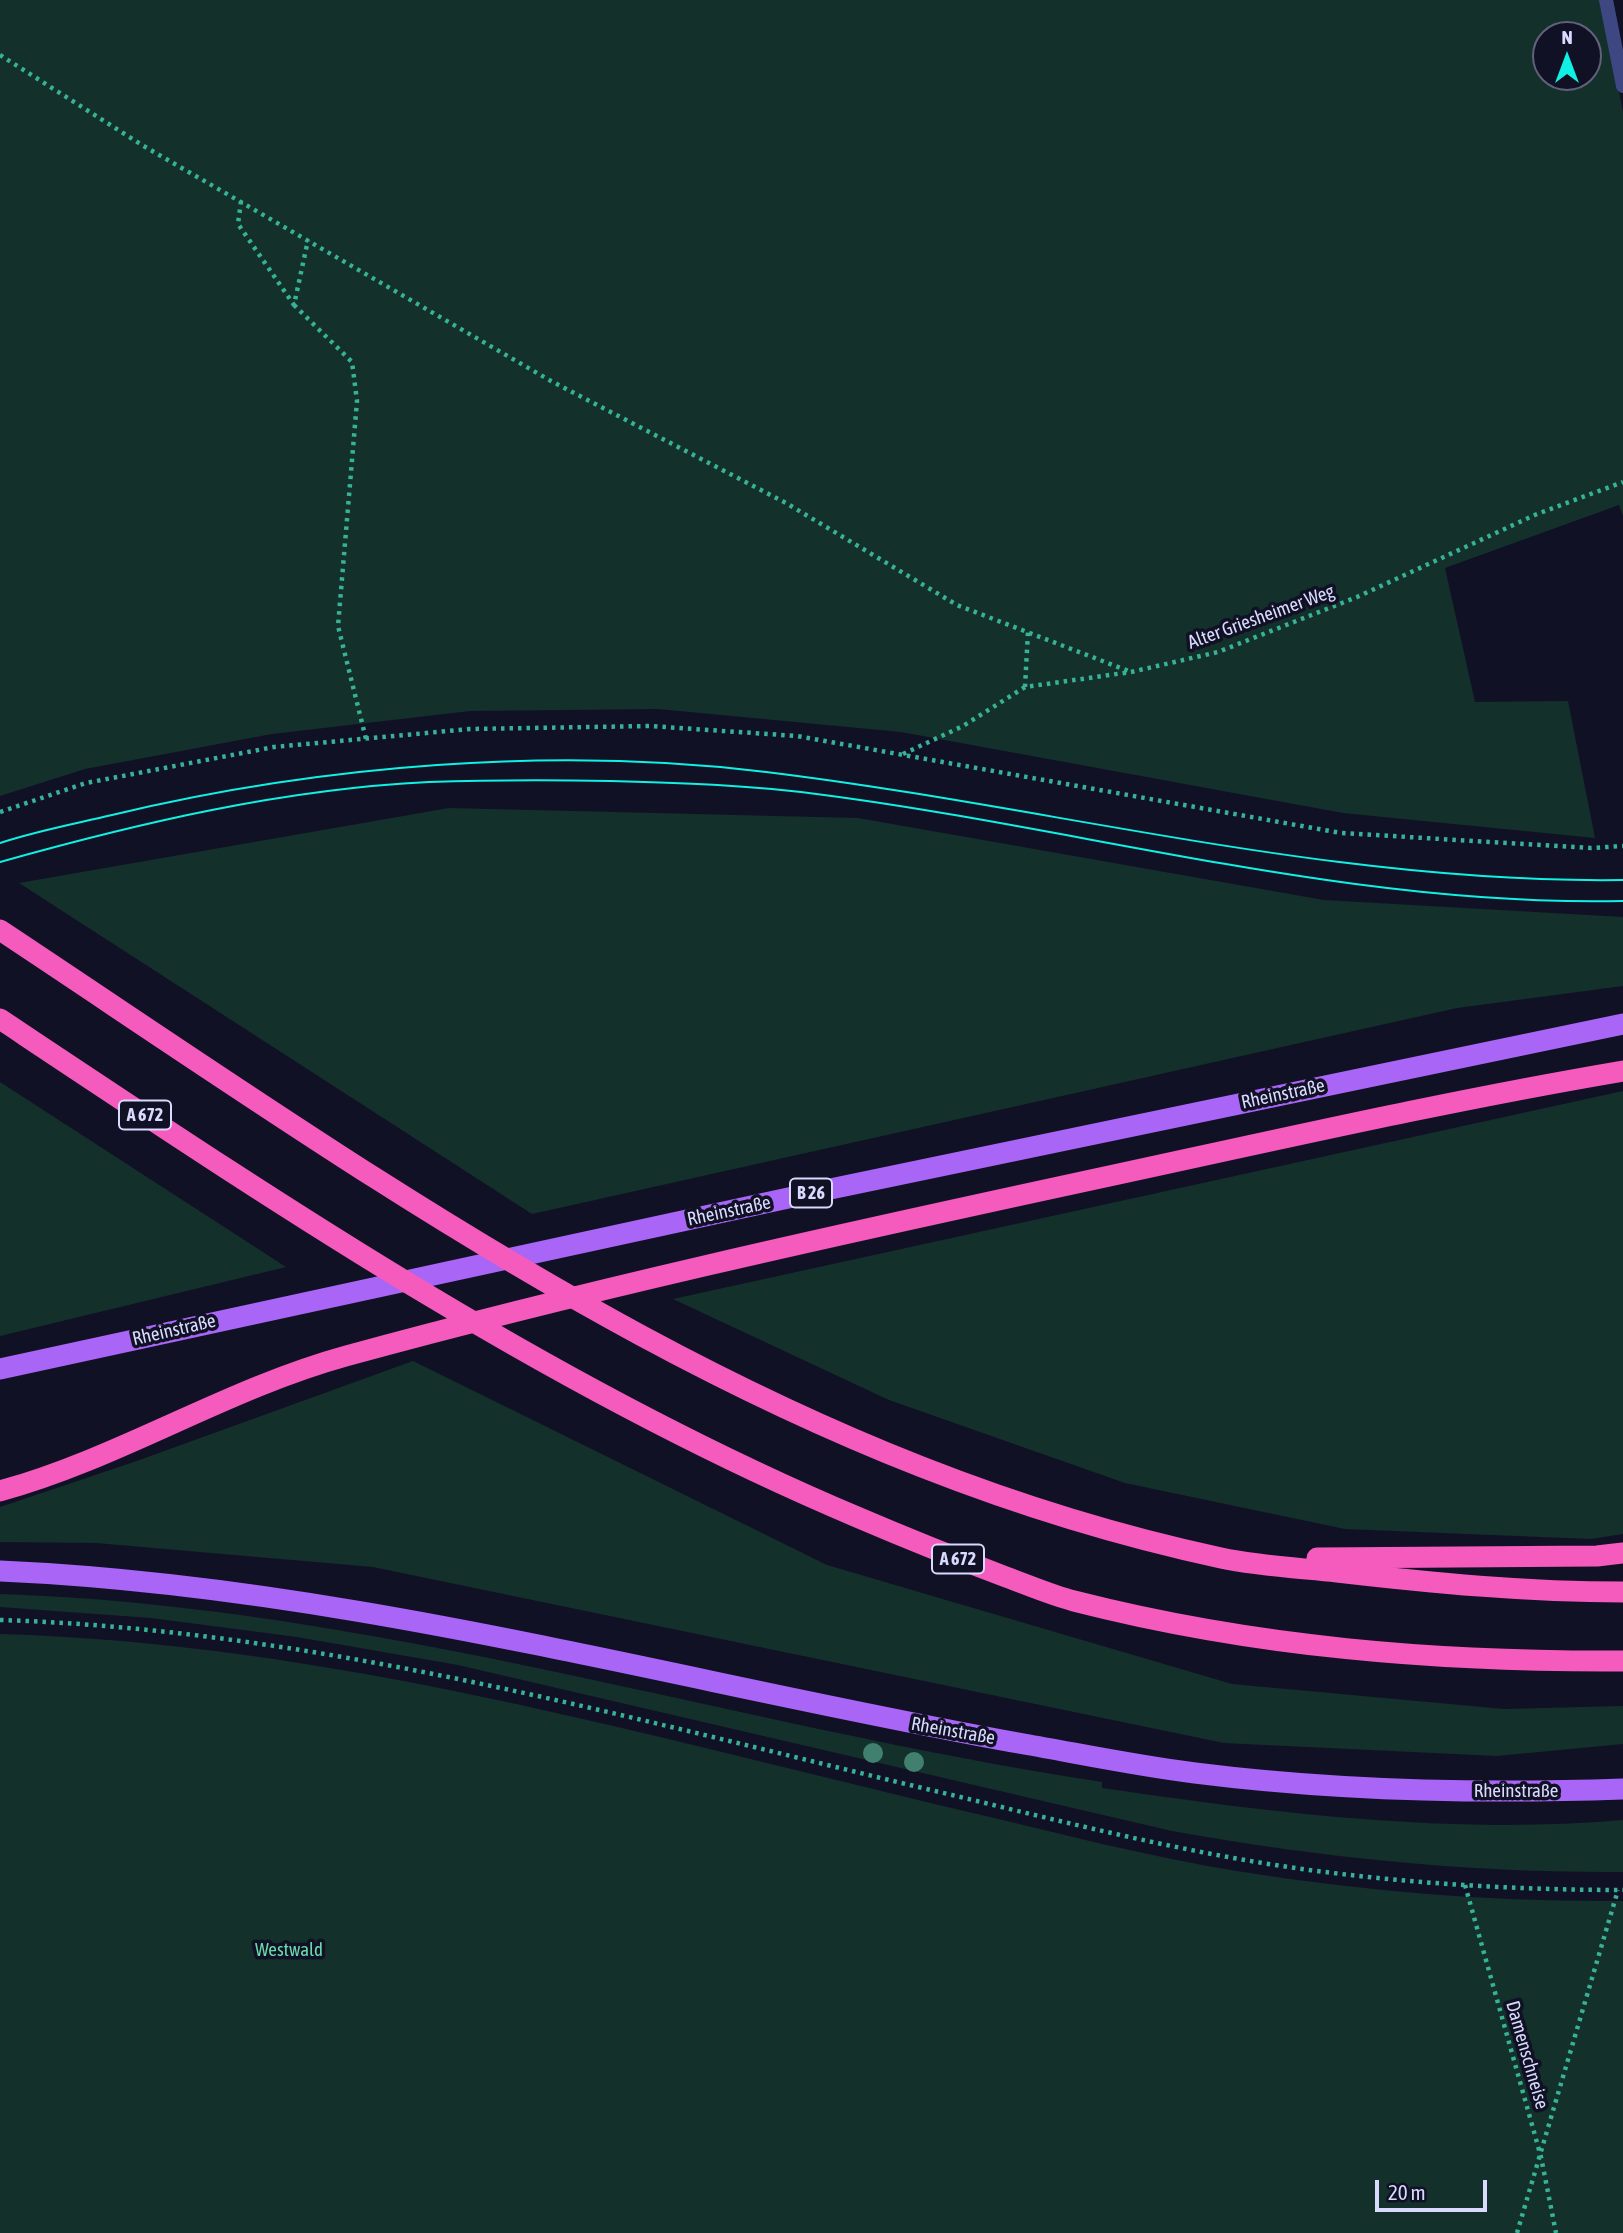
<!DOCTYPE html>
<meta charset="utf-8">
<style>
body{margin:0}
#map{position:relative;width:1623px;height:2233px;overflow:hidden;background:#111126;font-family:"Asap Condensed",sans-serif}
canvas{display:block}
.north{position:absolute;left:1532px;top:21px;width:70px;height:70px;box-sizing:border-box;background:#111126;border:2px solid #61617c;border-radius:50%;rotate:0deg;font-size:19px;font-weight:700;line-height:28px;text-align:center;color:#d9dafd}
.north::after{content:'';display:block;margin:auto;width:24px;height:32px;background:#11f1e3;clip-path:polygon(50% 0,100% 100%,50% 72%,0 100%)}
.scale{position:absolute;left:1375px;top:2180px;width:112px;height:32px;box-sizing:border-box;border:4px solid #d9dafd;border-top:0;padding-left:9px;font-size:21px;line-height:24px;white-space:nowrap;color:#d9dafd;-webkit-text-stroke:5px #111126;paint-order:stroke}
</style>
<div id="map">
<canvas width="1623" height="2233"></canvas>
<div class="north">N</div>
<div class="scale">20 m</div>
</div>
<script>
const context = document.querySelector('canvas').getContext('2d');
context.lineJoin = 'round';
function fillPath(path, color) { context.fillStyle = color; context.fill(path, 'evenodd'); }
function stroke(path, color, width, dash) { context.strokeStyle = color; context.lineWidth = width; context.lineCap = dash ? 'butt' : 'round'; context.setLineDash(dash || []); context.stroke(path); }
function write(font, color, halo, rows, align = 'center') {
  context.font = font + ' "Asap Condensed",sans-serif'; context.lineWidth = 7; context.setLineDash([]); context.textBaseline = 'middle'; context.strokeStyle = halo; context.fillStyle = color; for (const [text, x, y, turn = 0] of rows) {
    context.save(); context.translate(x, y); context.rotate((+turn || 0) * Math.PI / 180); context.textAlign = isNaN(turn) ? turn : align; if (halo) context.strokeText(text, 0, 0); context.fillText(text, 0, 0); context.restore();
  }
}
fillPath(new Path2D(`
 M0,0H1601L1623,112V516L1619,505L1445,568L1475,702L1568,701L1595,838L1343,813L901,732L658,709L470,711L272,734L85,769L0,796ZM1546,35H1588V77H1546Z
 M449,808L858,818L1324,900L1623,917V986L1457,1008L532,1214L19,883Z
 M0,1082L286,1267L0,1336Z
 M1623,1091V1534L1591,1539L1345,1529L1125,1483L889,1400L673,1299Z
 M413,1361L827,1565L1232,1684L1504,1709L1623,1706V1744L1497,1756L1224,1743L373,1567L96,1543L0,1542V1507L134,1462Z
 M0,1594C375,1606 734,1726 1102,1782V1788C1274,1813 1450,1835 1623,1820V1872C1471,1873 1322,1858 1172,1831L458,1665L297,1637L151,1618L0,1607Z
 M0,1634C326,1643 645,1735 960,1810C1054,1832 1148,1857 1243,1872C1368,1892 1497,1902 1623,1901V2233H0Z`), '#14302b');
stroke(new Path2D(`
 M0,55L142,145L551,381L786,503L957,605L1131,672
 M241,201L238,224L294,305L308,240
 M294,305L352,362L357,401L338,626L366,739
 M1025,687L1028,632
 M903,754L963,726L1025,687L1131,672L1218,652L1357,597L1537,514L1623,482
 M0,812L86,783L274,747L470,729L650,726L797,736L1341,833L1591,848L1623,846
 M0,1620C324,1630 638,1721 952,1795C1072,1824 1194,1855 1317,1871C1418,1884 1521,1890 1623,1890
 M1465,1885L1541,2157L1556,2233
 M1517,2233L1618,1890`), '#37b297', 4.5, [3.5, 5]);
stroke(new Path2D(`
 M1606,0L1623,86`), '#3f4782', 14);
stroke(new Path2D(`
 M0,1369L816,1192L1623,1024
 M0,1571C347,1586 683,1683 1024,1744C1081,1754 1138,1766 1195,1773C1337,1791 1480,1794 1623,1789`), '#a966f6', 21);
stroke(new Path2D(`
 M0,930C386,1186 759,1459 1221,1558C1258,1566 1299,1568 1337,1572C1432,1583 1527,1592 1623,1592
 M0,1019C275,1202 551,1388 857,1517C906,1538 956,1558 1006,1577C1028,1585 1051,1595 1074,1601C1254,1647 1437,1662 1623,1661
 M0,1491C120,1458 226,1389 346,1356C587,1290 832,1236 1077,1183C1259,1144 1440,1102 1623,1071
 M1317,1558L1597,1556L1623,1553`), '#f55bbd', 21);
stroke(new Path2D(`
 M0,843C36,831 74,824 112,815C319,765 554,746 766,772C1053,807 1332,884 1623,880
 M0,862C139,823 283,789 429,782C489,780 550,780 610,781C681,783 753,785 824,795C1090,830 1352,907 1623,901`), '#11f1e3', 2);
context.fillStyle = '#417f6f';
for (const [x, y] of [
 [873,1753],
 [914,1762]
]) { context.beginPath(); context.arc(x, y, 10, 0, 2 * Math.PI); context.fill(); }
for (const [x, y, w] of [
 [145,1115,52],
 [811,1193,42],
 [958,1559,52]
]) { const box = new Path2D(); box.roundRect(x - w / 2, y - 14.5, w, 29, 5); context.fillStyle = '#111126'; context.fill(box); stroke(box, '#d9dafd', 2); }
write('bold 18px', '#d9dafd', null, [
 ["A 672",145,1115],
 ["B 26",811,1193],
 ["A 672",958,1559]
]);
write('19px', '#d9dafd', '#111126', [
 ["Alter Griesheimer Weg",1261,617,-20],
 ["Rheinstraße",1283,1094,-12],
 ["Rheinstraße",729,1211,-12],
 ["Rheinstraße",174,1330,-13],
 ["Rheinstraße",953,1731,10],
 ["Rheinstraße",1516,1791],
 ["Damenschneise",1527,2055,74]
]);
write('19px', '#68d9ab', '#111126', [
 ["Westwald",289,1950]
]);
</script>
